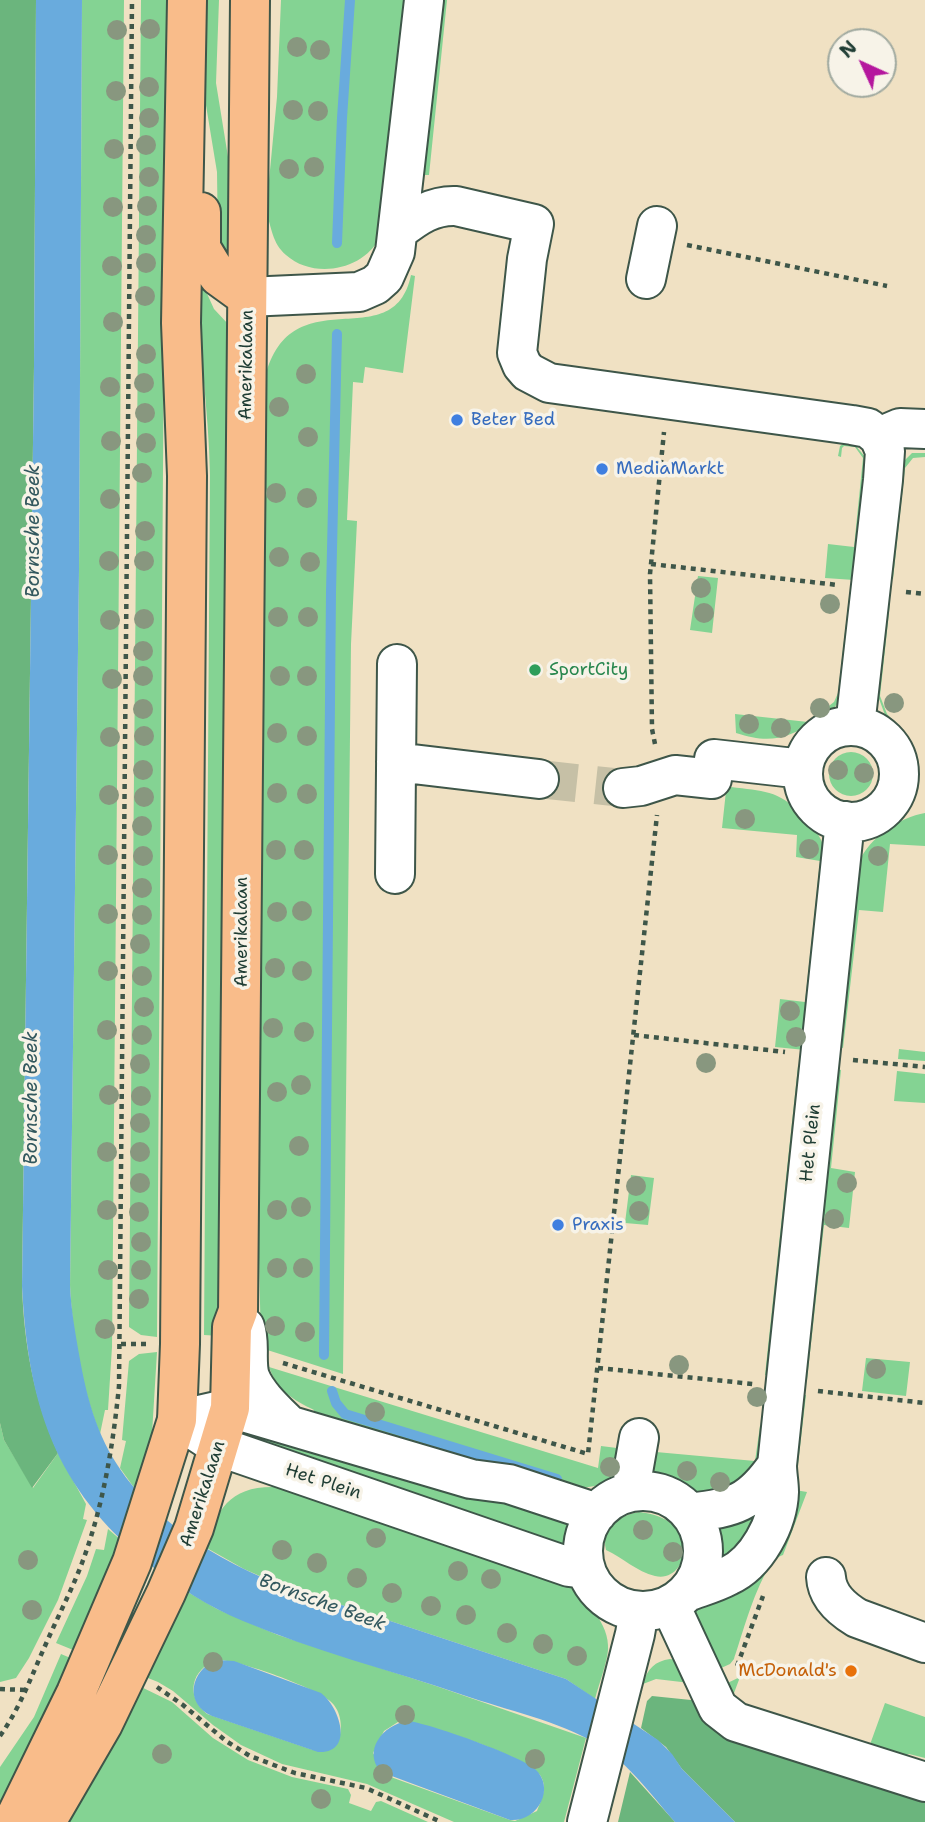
<!DOCTYPE html>
<style>
body{margin:0}
#map{position:relative;width:925px;height:1822px;overflow:hidden;background:#f0e1c3;font-family:"Shantell Sans",sans-serif}
canvas{display:block}
.north{position:absolute;left:827px;top:28px;width:70px;height:70px;box-sizing:border-box;background:#f7f3e8;border:2px solid #a1aaa0;border-radius:50%;rotate:315deg;font-size:19px;font-weight:700;line-height:28px;text-align:center;color:#1f3d34}
.north::after{content:'';display:block;margin:auto;width:24px;height:32px;background:#b5179e;clip-path:polygon(50% 0,100% 100%,50% 72%,0 100%)}
</style>
<div id="map">
<canvas width="925" height="1822"></canvas>
<div class="north">N</div>
</div>
<script>
const context = document.querySelector('canvas').getContext('2d');
context.lineJoin = 'round';
function fillPath(path, color) { context.fillStyle = color; context.fill(path, 'evenodd'); }
function stroke(path, color, width, dash) { context.strokeStyle = color; context.lineWidth = width; context.lineCap = dash ? 'butt' : 'round'; context.setLineDash(dash || []); context.stroke(path); }
function write(font, color, halo, rows, align = 'center') {
  context.font = font + ' "Shantell Sans",sans-serif'; context.lineWidth = 7; context.setLineDash([]); context.textBaseline = 'middle'; context.strokeStyle = halo; context.fillStyle = color; for (const [text, x, y, turn = 0] of rows) {
    context.save(); context.translate(x, y); context.rotate((+turn || 0) * Math.PI / 180); context.textAlign = isNaN(turn) ? turn : align; if (halo) context.strokeText(text, 0, 0); context.fillText(text, 0, 0); context.restore();
  }
}
fillPath(new Path2D(`
 M82,0H124L112,1347L108,1410H105L100,1434C82,1390 72,1332 70,1285L79,570Z
 M141,0H169L164,324L157,1337L141,1335L129,1327Z
 M203,0H219L216,83L229,163L230,248L222,252L218,247L217,172L202,81Z
 M281,0H407L380,237C364,270 314,280 286,255C272,243 272,228 266,212L277,97Z
 M443,0H447L429,175H424Z
 M411,275L415,276L403,373L365,367L363,383L353,382L347,520L357,521L351,644L343,1374L261,1348L257,1167L264,383C288,271 393,361 411,275Z
 M198,281L204,287L214,309L229,325L221,1336L204,1335L210,475C209,410 198,346 198,281Z
 M843,444L856,446L866,458L854,580L825,578L828,544L854,547L863,458L855,447L844,446L842,448L841,457L838,456L840,446Z
 M912,453H925V457L913,458L905,468L893,579H890L903,462Z
 M698,576L718,578L712,633L690,630Z
 M849,597L853,598L840,700C834,710 825,714 815,721C787,739 769,744 736,733L735,714L808,722L834,702L838,693Z
 M887,602L890,603L880,696L887,714L901,729L900,731L885,715L878,696Z
 M829 774a22 22 0 1 1 44 0a22 22 0 1 1-44 0Z
 M731,787C762,791 779,790 801,814C812,827 821,834 825,851L805,1050L775,1047L780,999L805,1002L820,861L796,857L797,835L722,828L726,791Z
 M925,813V846L890,844L883,912L859,910L843,1048L839,1047L859,862C869,838 900,817 925,813Z
 M899,1049L925,1052V1061L898,1059Z
 M798,1066L803,1067L770,1376L765,1375Z
 M836,1069L841,1070L831,1168L855,1172L849,1228L824,1225L807,1380H803Z
 M897,1071L925,1074V1103L894,1101Z
 M631,1175L654,1178L648,1225L625,1223Z
 M157,1352L151,1450L148,1465L142,1464L135,1489L120,1468L126,1441L122,1440L129,1361L139,1354Z
 M866,1358L910,1362L906,1396L862,1391Z
 M269,1367L598,1468L601,1446L625,1449L619,1476L606,1484L577,1489L312,1415L314,1410C293,1400 277,1390 269,1367Z
 M801,1395H806L795,1490L807,1492L783,1555C761,1561 742,1637 734,1659L730,1664L710,1673L683,1610L727,1591Z
 M0,1423L4,1440L33,1488L58,1453L86,1504L83,1519L87,1520L58,1600L29,1658L16,1678L0,1682Z
 M760,1426H765L761,1460L748,1483L693,1494L663,1478L642,1474L645,1451L755,1461Z
 M253,1432L575,1517L569,1544L564,1545L352,1471L255,1441Z
 M275,1487L288,1488L567,1584C585,1600 610,1623 608,1650C607,1663 599,1684 595,1699L566,1679L278,1584L244,1569L205,1547C217,1509 230,1486 275,1487Z
 M757,1504L760,1525L719,1563L720,1545L718,1527Z
 M639,1512C704,1518 689,1584 655,1576C637,1572 622,1557 606,1550C601,1527 618,1516 639,1512Z
 M108,1529L122,1541L83,1654L56,1643L87,1576L96,1549L104,1550Z
 M186,1591L217,1609L278,1635L436,1686L586,1738L564,1822H454L367,1784L282,1764L241,1745L213,1725L173,1691L158,1682L138,1674ZM217,1660C237,1659 316,1688 330,1701C342,1711 343,1729 338,1742L313,1750L207,1714C185,1696 191,1669 217,1660ZM398,1722C420,1720 528,1757 540,1775C548,1787 542,1798 537,1811L515,1821L510,1820L388,1776L373,1753L384,1731Z
 M61,1654L80,1662L0,1822V1767L34,1717Z
 M670,1659L677,1660L690,1683L656,1679L643,1684C647,1669 655,1661 670,1659Z
 M740,1677L731,1701L868,1750L885,1703L925,1717V1758L909,1754L890,1762L736,1711L717,1688Z
 M133,1683L172,1702L213,1738L248,1760L292,1777L348,1789L351,1795L349,1803L371,1811L376,1802L381,1801L428,1822H57Z`), '#84d393');
fillPath(new Path2D(`
 M0,0H36L34,366L22,1286C24,1345 34,1399 58,1453L32,1488L4,1440L0,1423Z
 M702,1695L925,1792V1822H735L682,1769L666,1747L641,1728L647,1701L652,1696L691,1700Z
 M630,1772L675,1822H618Z`), '#6bb57d');
fillPath(new Path2D(`
 M36,0H82L79,570L70,1285C71,1309 75,1331 79,1354C83,1377 88,1400 96,1422C125,1503 201,1553 278,1584L566,1679L658,1740L672,1754L682,1769L735,1822H675C651,1795 629,1763 597,1744C559,1721 506,1710 463,1695C390,1670 314,1651 243,1621C209,1607 178,1587 149,1564C54,1488 28,1404 22,1286L34,366Z
 M217,1660L234,1661L321,1693C340,1707 355,1754 318,1752L212,1716C184,1704 190,1670 217,1660Z
 M407,1721C426,1722 521,1756 535,1769C556,1788 538,1822 510,1820L381,1772C362,1751 383,1725 407,1721Z`), '#69abdd');
stroke(new Path2D(`
 M337,243L342,118L350,0
 M324,1355L331,592L337,334
 M332,1391L336,1403L345,1414L557,1479`), '#69abdd', 10);
stroke(new Path2D(`
 M539,779L623,788`), '#c6c0a6', 38, [38, 19]);
const minor = new Path2D(`
 M399,230C417,216 433,205 456,206L534,224L527,259L517,353L522,365L528,372L549,383L852,425L868,428L879,437L900,428L925,429
 M646,279L657,226
 M247,297L359,292L375,285L384,277L395,252L424,0
 M803 774a48 48 0 1 1 96 0a48 48 0 1 1-96 0Z
 M855,726L883,480L885,451L879,437
 M714,759L803,769
 M396,762L539,779
 M623,788L641,786L675,775L712,779
 M395,874L397,664
 M245,1327C251,1343 245,1361 250,1377C257,1395 276,1412 289,1425
 M177,1420L230,1408L471,1479L509,1484L597,1513
 M191,1428L220,1447L569,1567L585,1569
 M583 1551a60 60 0 1 1 120 0a60 60 0 1 1-120 0Z
 M635,1491L633,1472L639,1438
 M690,1513C735,1507 750,1504 777,1465
 M826,1577C827,1596 842,1609 857,1618L925,1643
 M687,1592C700,1587 715,1583 728,1576C757,1563 778,1523 779,1492C779,1483 777,1474 777,1465L845,821
 M670,1605L718,1708L736,1722L925,1782
 M587,1822L635,1634L639,1611`);
const major = new Path2D(`
 M201,212V248L218,276L247,297
 M13,1822L76,1693L132,1562L177,1420L180,1344L187,476L181,323L187,0
 M46,1822L103,1724L166,1593L194,1528L230,1408L232,1327L238,1311L250,0`);
stroke(minor, '#3e5649', 42);
stroke(major, '#3e5649', 42);
stroke(new Path2D(`
 M687,245L887,286
 M651,564L838,585
 M906,592L925,594
 M655,744L652,729L650,574L664,432
 M634,1035L785,1052
 M853,1060L925,1067
 M121,1344H148
 M283,1363L588,1454L657,815
 M598,1368L753,1384
 M818,1391L925,1403
 M737,1666L763,1596
 M157,1687L183,1705L226,1741L250,1756L295,1773L366,1788L441,1822
 M0,1689L26,1690
 M0,1736C20,1708 31,1677 45,1646C57,1618 71,1592 82,1563C103,1507 113,1446 119,1386L132,0`), '#3e5649', 4.5, [5, 5]);
stroke(minor, '#fff', 38);
stroke(major, '#f9bc8a', 38);
context.fillStyle = '#88977f';
for (const [x, y] of [
 [150,29],
 [117,30],
 [297,47],
 [320,50],
 [149,87],
 [116,91],
 [293,110],
 [318,111],
 [149,118],
 [146,145],
 [114,149],
 [314,167],
 [289,169],
 [149,177],
 [147,206],
 [113,207],
 [146,235],
 [146,263],
 [112,266],
 [145,296],
 [113,322],
 [146,354],
 [306,374],
 [144,383],
 [110,387],
 [279,407],
 [145,413],
 [308,437],
 [111,441],
 [146,443],
 [142,473],
 [276,493],
 [307,498],
 [110,499],
 [145,531],
 [279,557],
 [109,561],
 [144,561],
 [310,562],
 [701,588],
 [830,604],
 [704,613],
 [278,617],
 [308,617],
 [144,619],
 [110,620],
 [143,651],
 [143,676],
 [280,676],
 [307,676],
 [112,679],
 [894,703],
 [820,708],
 [143,709],
 [749,724],
 [781,728],
 [277,733],
 [144,736],
 [307,736],
 [110,737],
 [143,770],
 [838,770],
 [864,773],
 [277,793],
 [307,794],
 [109,795],
 [144,797],
 [745,819],
 [142,826],
 [809,849],
 [276,850],
 [304,850],
 [108,855],
 [143,856],
 [878,856],
 [142,888],
 [302,911],
 [277,912],
 [108,914],
 [142,915],
 [140,944],
 [275,968],
 [108,971],
 [302,971],
 [142,976],
 [144,1007],
 [790,1011],
 [273,1028],
 [107,1030],
 [304,1032],
 [142,1035],
 [796,1037],
 [706,1063],
 [140,1064],
 [301,1085],
 [277,1092],
 [109,1095],
 [141,1096],
 [140,1123],
 [299,1146],
 [107,1152],
 [140,1152],
 [140,1183],
 [847,1183],
 [636,1186],
 [301,1207],
 [107,1210],
 [277,1210],
 [639,1211],
 [139,1212],
 [834,1219],
 [141,1242],
 [277,1268],
 [303,1268],
 [108,1270],
 [141,1270],
 [139,1299],
 [275,1326],
 [105,1329],
 [305,1332],
 [679,1365],
 [876,1369],
 [757,1397],
 [375,1412],
 [610,1467],
 [687,1471],
 [720,1482],
 [643,1530],
 [376,1538],
 [282,1550],
 [673,1552],
 [28,1560],
 [317,1563],
 [458,1571],
 [357,1578],
 [491,1579],
 [392,1593],
 [431,1606],
 [32,1610],
 [466,1615],
 [507,1633],
 [543,1644],
 [577,1656],
 [213,1662],
 [405,1715],
 [162,1754],
 [535,1759],
 [383,1774],
 [321,1799]
]) { context.beginPath(); context.arc(x, y, 10, 0, 2 * Math.PI); context.fill(); }
for (const [x, y, r, color] of [
 [457,420,7,"#3f7fe0"],
 [602,469,7,"#3f7fe0"],
 [535,670,7,"#2e9e5b"],
 [558,1225,7,"#3f7fe0"],
 [851,1671,7,"#e8710a"]
]) { const dot = new Path2D(); dot.arc(x, y, r, 0, 2 * Math.PI); context.fillStyle = color; context.fill(dot); stroke(dot, '#f7f3e8', 2.5); }
write('18px', '#1f3d34', '#f7f3e8', [
 ["Amerikalaan",247,365,-89],
 ["Amerikalaan",242,932,-90],
 ["Het Plein",811,1143,-84],
 ["Het Plein",323,1482,18],
 ["Amerikalaan",203,1494,-72]
]);
write('18px', '#366cbe', '#f7f3e8', [
 ["Beter Bed",471,420],
 ["MediaMarkt",616,469],
 ["Praxis",572,1225]
], 'left');
write('18px', '#27864d', '#f7f3e8', [
 ["SportCity",549,670]
], 'left');
write('18px', '#c56008', '#f7f3e8', [
 ["McDonald's",837,1671]
], 'right');
write('italic 19px', '#32585e', '#f7f3e8', [
 ["Bornsche Beek",34,531,-90],
 ["Bornsche Beek",32,1098,-90],
 ["Bornsche Beek",322,1603,20]
]);
</script>
